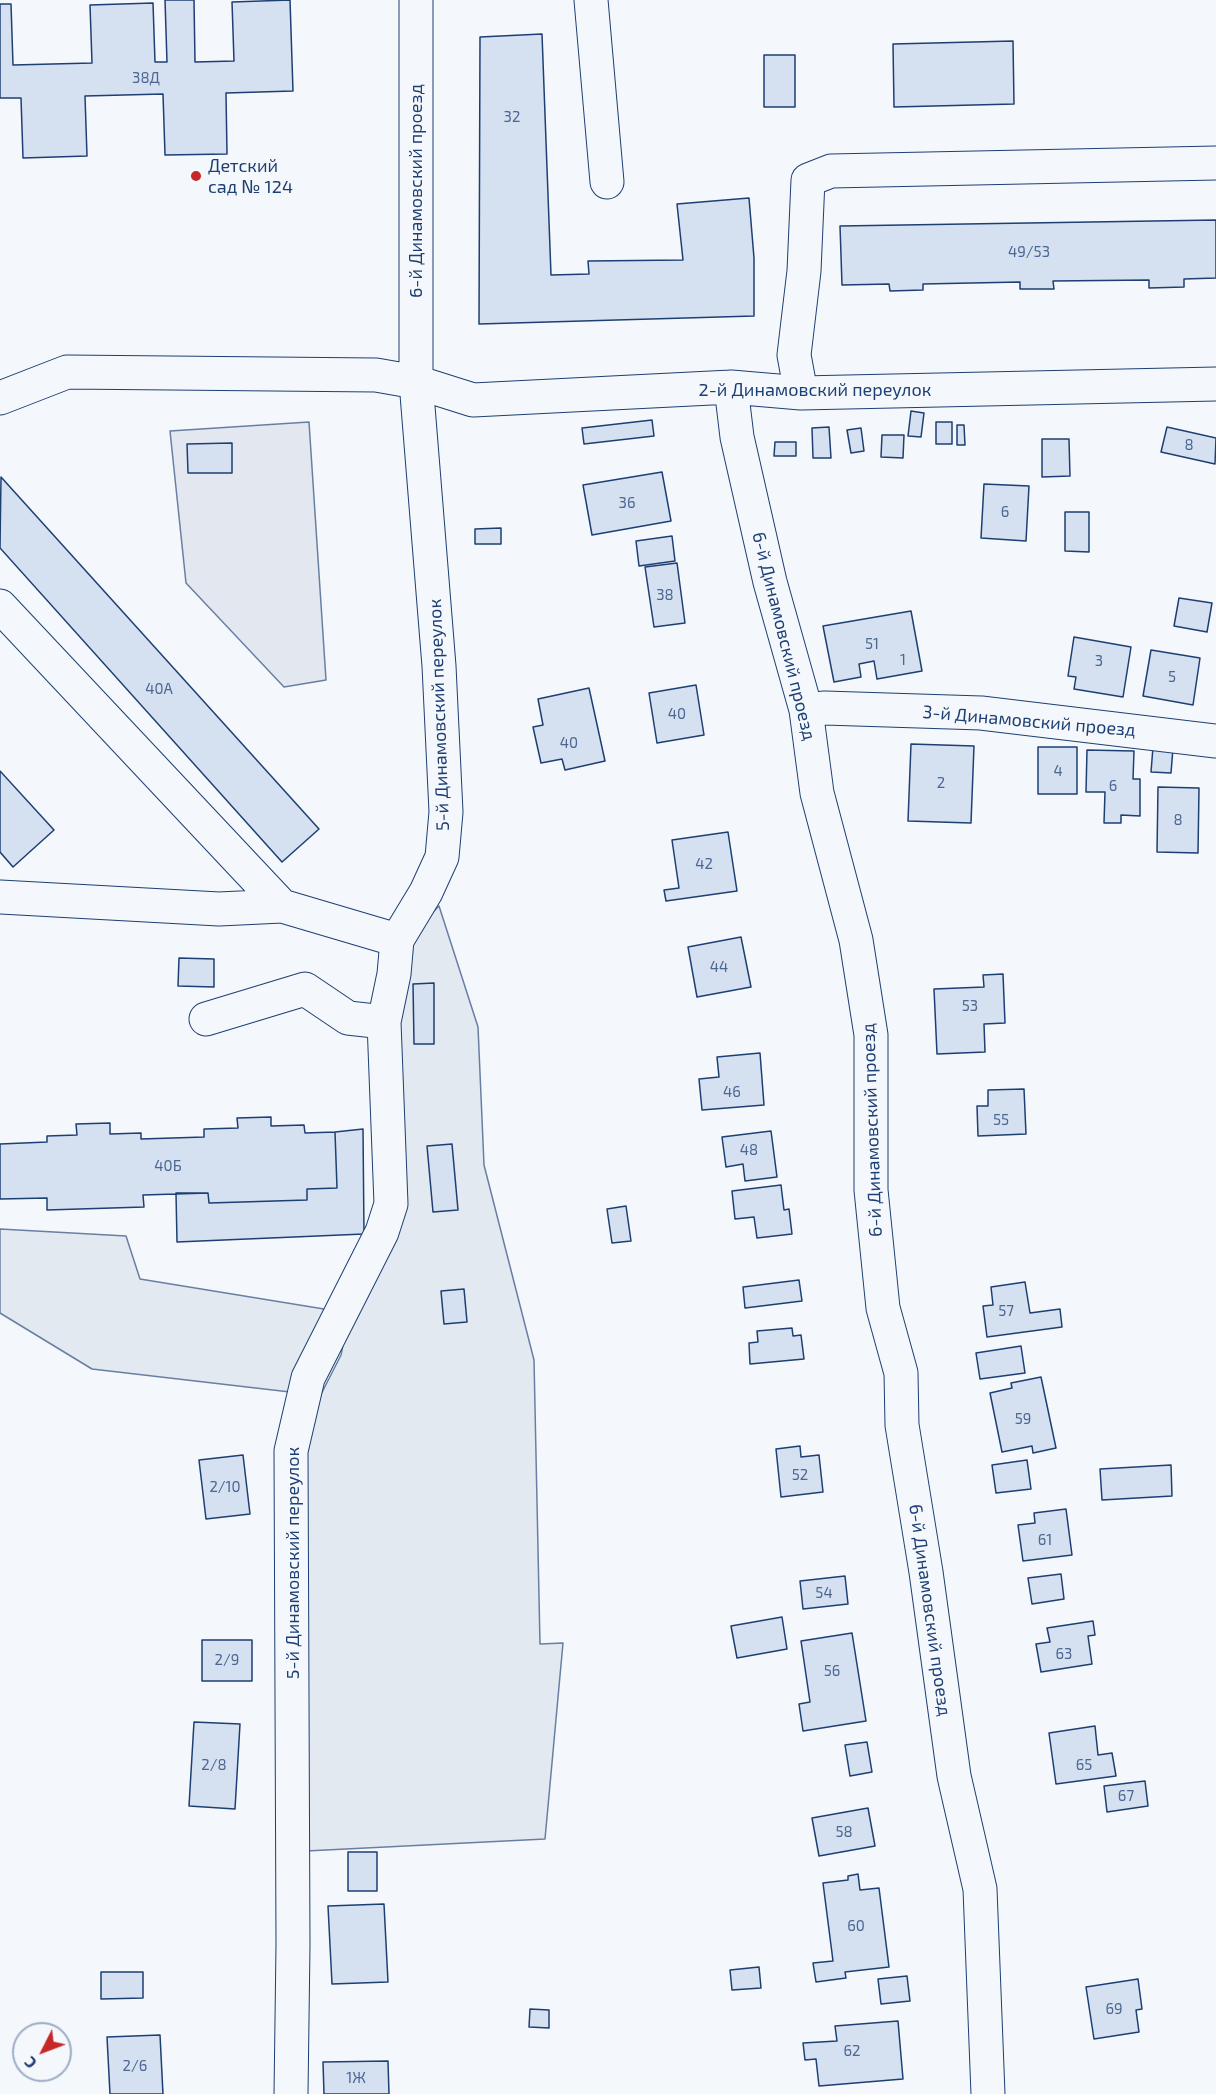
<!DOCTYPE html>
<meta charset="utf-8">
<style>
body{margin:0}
#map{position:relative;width:1216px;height:2094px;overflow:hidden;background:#f4f7fb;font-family:"Exo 2",sans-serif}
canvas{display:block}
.north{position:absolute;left:12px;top:2022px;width:60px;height:60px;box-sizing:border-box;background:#f4f7fb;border:2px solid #9eadc5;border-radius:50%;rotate:228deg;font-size:16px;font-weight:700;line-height:24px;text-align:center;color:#1d3f73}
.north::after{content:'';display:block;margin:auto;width:21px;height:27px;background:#c62828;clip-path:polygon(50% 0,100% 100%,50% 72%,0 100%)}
</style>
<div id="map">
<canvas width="1216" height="2094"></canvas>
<div class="north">С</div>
</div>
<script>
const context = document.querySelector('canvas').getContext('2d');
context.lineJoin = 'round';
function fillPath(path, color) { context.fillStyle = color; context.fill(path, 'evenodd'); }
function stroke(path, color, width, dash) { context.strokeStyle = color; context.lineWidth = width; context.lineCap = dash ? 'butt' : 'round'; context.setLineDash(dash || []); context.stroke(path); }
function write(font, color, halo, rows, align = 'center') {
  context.font = font + ' "Exo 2",sans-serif'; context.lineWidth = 4.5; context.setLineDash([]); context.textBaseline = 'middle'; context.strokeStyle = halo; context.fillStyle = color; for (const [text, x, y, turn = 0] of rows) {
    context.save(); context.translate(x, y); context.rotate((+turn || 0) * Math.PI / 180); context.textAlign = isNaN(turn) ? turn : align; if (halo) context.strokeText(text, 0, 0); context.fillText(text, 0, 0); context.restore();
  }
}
const green = new Path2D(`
 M439,906L478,1027L484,1165L534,1360L540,1644L563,1643L545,1839L306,1851L304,1447L311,1414L341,1355L348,1320L376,1276L399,1005L410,935Z
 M0,1229L126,1236L140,1279L330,1310L290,1392L92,1369L0,1313Z`);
fillPath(green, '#e3e9f0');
stroke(green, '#687fa3', 1.5);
const parking = new Path2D(`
 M309,422L326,680L284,687L186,583L170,431Z`);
fillPath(parking, '#e3e8f0');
stroke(parking, '#687fa3', 1.5);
const building = new Path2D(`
 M165,0H194L195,62L234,61L232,2L290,0L293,91L226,93L227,154L165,155L163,94L85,96L87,156L23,158L21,98H0V4H11L13,65L92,63L90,5L153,3L155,62H167Z
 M542,34L551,275L589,274L588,261L683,260L677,204L749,198L754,258V316L479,324L480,37Z
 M1013,41L1014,104L894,107L893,44Z
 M764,55H795V107H764Z
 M1216,220V278L1184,279V287L1149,288V280L1053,281L1054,289H1020V282L923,284V290L890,291L889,284L842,285L840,226Z
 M911,411L924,413L921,437L908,436Z
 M652,420L654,436L584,444L582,428Z
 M936,422H952V444H936Z
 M957,425H964L965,445H957Z
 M829,427L831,458H813L812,428Z
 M1167,427L1216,438L1215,464L1161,452Z
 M861,428L864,451L851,453L847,430Z
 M882,435H904L903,458L881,457Z
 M1042,439H1069L1070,476L1042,477Z
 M775,442H796V456H774Z
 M232,443V473H188L187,444Z
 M662,472L671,521L592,535L583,485Z
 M1,477L319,829L282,862L0,548Z
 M984,484L1029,486L1026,541L981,538Z
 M1065,512H1089V552L1065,551Z
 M501,528V544H475V529Z
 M672,536L675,561L639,566L636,541Z
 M677,563L685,623L654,627L645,567Z
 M1179,598L1212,603L1207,632L1174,626Z
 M911,611L922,671L877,679L874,661L859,664L861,677L834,682L823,626Z
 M1074,637L1131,647L1123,697L1074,689L1076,677L1068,676Z
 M1151,650L1200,658L1193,705L1143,696Z
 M696,685L704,735L657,743L649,693Z
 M589,688L605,761L565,770L562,759L541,763L533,727L543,725L538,699Z
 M911,744L974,746L971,823L908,821Z
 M1038,747H1077V794H1038Z
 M1153,747L1173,748L1171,773L1151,772Z
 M1087,750L1134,751L1133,779H1140V816L1121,815V823H1104L1105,792H1086Z
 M0,771L54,830L13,867L0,852Z
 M1158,787L1199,788L1198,853L1157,852Z
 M728,832L737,891L666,901L664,890L679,888L672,840Z
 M741,937L751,987L697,997L688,947Z
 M179,958L214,959V987L178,986Z
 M1003,974L1005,1023L984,1024L985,1052L937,1054L934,989L984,987L983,975Z
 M434,983V1044H414L413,984Z
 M760,1053L764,1105L702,1110L699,1079L719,1077L717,1057Z
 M1024,1089L1026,1134L978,1136L977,1106H988V1090Z
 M271,1117V1126L304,1125L305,1133L335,1132L337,1188L307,1189V1200L209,1203L208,1193L143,1195L144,1207L47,1210V1198L0,1199V1144L47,1142V1136L77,1135L76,1124L110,1123V1134L141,1133V1139L204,1137V1129L238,1128L237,1118Z
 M363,1129L364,1234L177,1242L176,1193H208L209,1203L307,1200V1189L337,1188L335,1132Z
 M771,1131L777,1177L745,1181L743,1164L726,1167L722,1137Z
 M452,1144L458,1210L433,1212L427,1146Z
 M781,1185L784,1210L789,1209L792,1234L757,1238L754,1217L735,1219L732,1191Z
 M626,1206L631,1241L612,1243L607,1209Z
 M799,1280L802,1301L745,1308L743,1287Z
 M1025,1282L1030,1313L1060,1309L1062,1327L987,1337L983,1306L993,1305L991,1287Z
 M464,1289L467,1322L444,1324L441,1291Z
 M792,1328L793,1336L801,1335L804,1359L750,1364L749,1343L758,1342L757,1331Z
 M1021,1346L1025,1373L980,1379L976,1353Z
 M1041,1377L1056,1448L1033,1453L1032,1446L1002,1452L990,1393L1012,1388L1011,1383Z
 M800,1446L801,1457L819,1455L823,1492L781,1497L776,1449Z
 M243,1455L250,1514L206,1519L199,1460Z
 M1027,1460L1031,1489L996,1493L992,1465Z
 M1171,1465L1172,1496L1102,1500L1100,1469Z
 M1066,1509L1072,1555L1023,1561L1018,1525L1035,1523L1034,1513Z
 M1061,1574L1064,1599L1032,1604L1028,1578Z
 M845,1576L848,1604L803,1609L800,1581Z
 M782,1617L787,1649L737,1658L731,1626Z
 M1093,1621L1095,1635L1088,1636L1092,1664L1041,1672L1036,1644L1050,1642L1047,1628Z
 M852,1633L866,1721L803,1731L799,1704L810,1702L801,1641Z
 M202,1640H252V1681H202Z
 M194,1722L240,1724L235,1809L189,1806Z
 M1095,1726L1098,1755L1112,1753L1116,1776L1056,1784L1049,1733Z
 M867,1742L872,1772L850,1776L845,1745Z
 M1145,1781L1148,1806L1107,1812L1104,1786Z
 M868,1808L875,1846L819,1856L812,1818Z
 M348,1852H377V1891H348Z
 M858,1874L860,1890L879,1888L889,1967L845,1972L846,1978L816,1982L813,1963L833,1961L823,1883L848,1880V1876Z
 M384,1904L388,1982L332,1984L328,1906Z
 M759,1967L761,1988L732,1990L730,1970Z
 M101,1972H143V1998L101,1999Z
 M907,1976L910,2001L881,2004L878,1979Z
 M1138,1979L1142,2009L1136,2010L1139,2032L1094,2039L1086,1987Z
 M530,2009L549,2010V2028L529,2027Z
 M898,2021L903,2079L819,2086L816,2059L805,2060L803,2043L837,2041L835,2026Z
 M160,2035L163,2094H110L107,2037Z
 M388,2061L389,2094H324L323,2062Z`);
fillPath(building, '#d5e0f0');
stroke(building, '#1d3f73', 1.5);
const minor = new Path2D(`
 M591,0L607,182
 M731,387L737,437L770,582L806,710L817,793L856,940L871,1035V1190L883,1308L901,1373L902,1425L926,1572L954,1776L980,1889L988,2094
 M801,393L794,355L804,271L808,180L831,171L1216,163
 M0,398L67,372L376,375L416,382L473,400L731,387L801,393L1216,384
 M0,606L282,906
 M806,710L825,708L981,713L1216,741
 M0,897L219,909L282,906L397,940
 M206,1019L305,989L348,1018L384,1022
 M291,2094L293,1945L291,1451L308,1378L382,1232L391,1204L384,1022L394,974L397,940L426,892L442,857L446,812L439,666L416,382V0`);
stroke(minor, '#1d3f73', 35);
stroke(minor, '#f4f7fb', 33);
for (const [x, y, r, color] of [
 [196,176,6,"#c62828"]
]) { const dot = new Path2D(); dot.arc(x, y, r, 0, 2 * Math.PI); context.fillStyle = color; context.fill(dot); stroke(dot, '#f4f7fb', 2); }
write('15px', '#4b6792', null, [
 ["38Д",146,78],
 ["32",512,117],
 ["49/53",1029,252],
 ["8",1189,445],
 ["36",627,503],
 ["6",1005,512],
 ["38",665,595],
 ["51",872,644],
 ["1",903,660],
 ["3",1099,661],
 ["5",1172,677],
 ["40А",159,689],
 ["40",677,714],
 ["40",569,743],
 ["4",1058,771],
 ["2",941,783],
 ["6",1113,786],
 ["8",1178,820],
 ["42",704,864],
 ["44",719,967],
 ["53",970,1006],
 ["46",732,1092],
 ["55",1001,1120],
 ["48",749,1150],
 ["40Б",168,1166],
 ["57",1006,1311],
 ["59",1023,1419],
 ["52",800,1475],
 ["2/10",225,1487],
 ["61",1045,1540],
 ["54",824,1593],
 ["63",1064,1654],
 ["2/9",227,1660],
 ["56",832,1671],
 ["2/8",214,1765],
 ["65",1084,1765],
 ["67",1126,1796],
 ["58",844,1832],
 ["60",856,1926],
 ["69",1114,2009],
 ["62",852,2051],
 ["2/6",135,2066],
 ["1Ж",356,2078]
]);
write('18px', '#1d3f73', '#f4f7fb', [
 ["Детский",208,166],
 ["сад № 124",208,187]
], 'left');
write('18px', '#1d3f73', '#f4f7fb', [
 ["6-й Динамовский проезд",416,191,-90],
 ["2-й Динамовский переулок",815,390],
 ["6-й Динамовский проезд",784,636,76],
 ["5-й Динамовский переулок",439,715,-92],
 ["3-й Динамовский проезд",1029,721,5],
 ["6-й Динамовский проезд",872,1130,-92],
 ["5-й Динамовский переулок",293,1563,-90],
 ["6-й Динамовский проезд",930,1610,82]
]);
</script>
